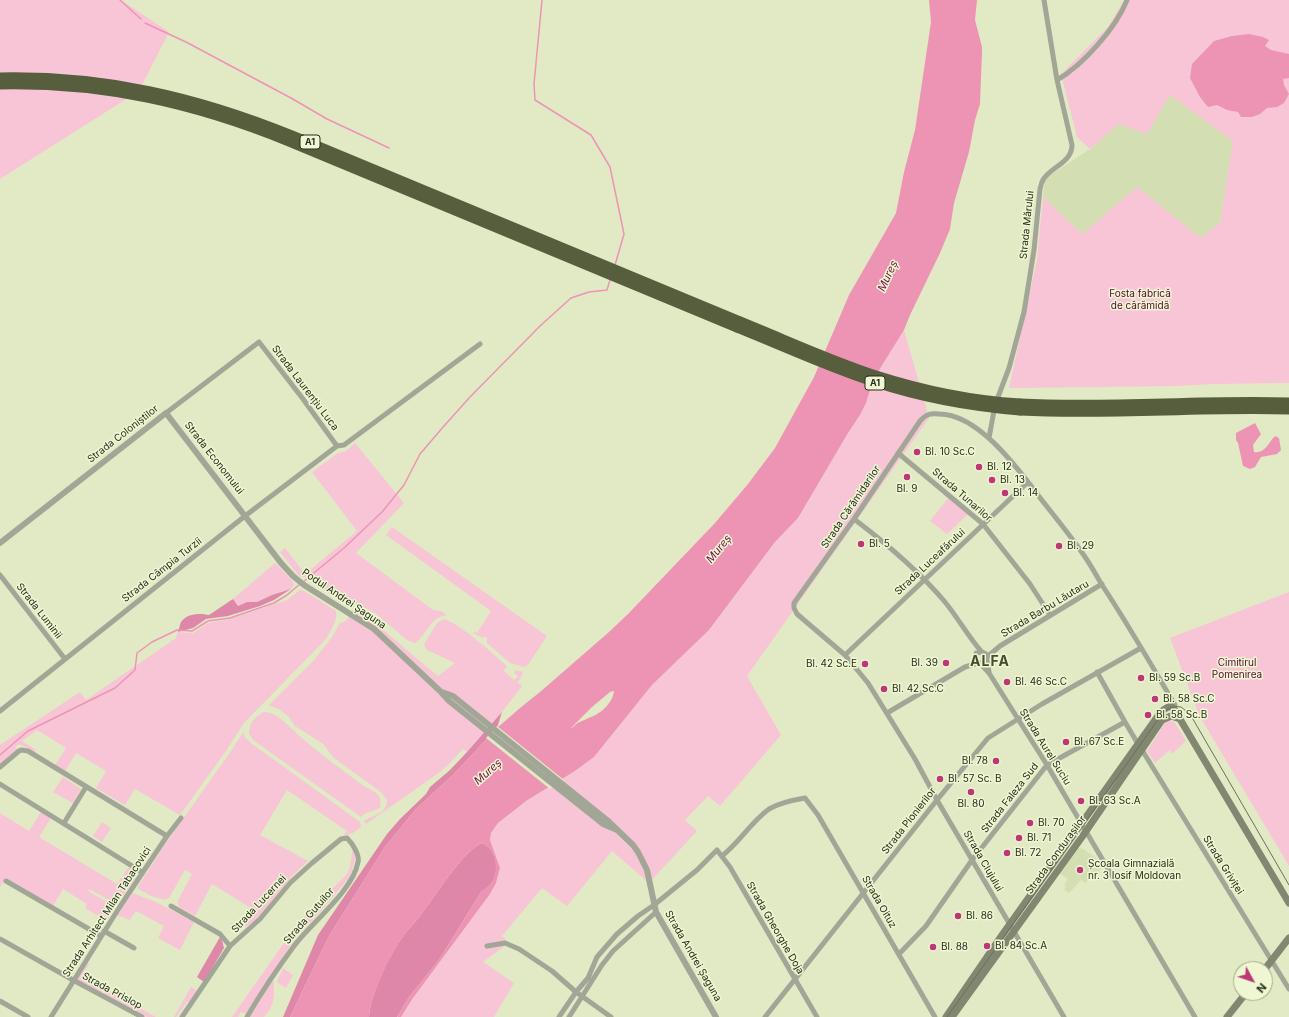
<!DOCTYPE html>
<meta charset="utf-8">
<style>
body{margin:0}
#map{position:relative;width:1289px;height:1017px;overflow:hidden;background:#e1eac5;font-family:Inter,sans-serif}
canvas{display:block}
.north{position:absolute;left:1233px;top:961px;width:40px;height:40px;box-sizing:border-box;background:#eef7d2;border:1px solid #9fa68a;border-radius:50%;rotate:130deg;font-size:11px;font-weight:700;line-height:16px;text-align:center;color:#282c1e}
.north::after{content:'';display:block;margin:auto;width:14px;height:18px;background:#be3675;clip-path:polygon(50% 0,100% 100%,50% 72%,0 100%)}
</style>
<div id="map">
<canvas width="1289" height="1017"></canvas>
<div class="north">N</div>
</div>
<script>
const context = document.querySelector('canvas').getContext('2d');
context.lineJoin = 'round';
function fillPath(path, color) { context.fillStyle = color; context.fill(path, 'evenodd'); }
function stroke(path, color, width, dash) { context.strokeStyle = color; context.lineWidth = width; context.lineCap = dash ? 'butt' : 'round'; context.setLineDash(dash || []); context.stroke(path); }
function write(font, color, halo, rows, align = 'center') {
  context.font = font + ' Inter,sans-serif'; context.lineWidth = 3; context.setLineDash([]); context.textBaseline = 'middle'; context.strokeStyle = halo; context.fillStyle = color; for (const [text, x, y, turn = 0] of rows) {
    context.save(); context.translate(x, y); context.rotate((+turn || 0) * Math.PI / 180); context.textAlign = isNaN(turn) ? turn : align; if (halo) context.strokeText(text, 0, 0); context.fillText(text, 0, 0); context.restore();
  }
}
fillPath(new Path2D(`
 M1170,95L1233,141L1220,223L1201,238L1137,187L1082,234L1043,197L1044,183L1049,176L1090,149L1119,124L1147,133Z
 M1078,847L1081,849L1082,848L1099,860L1103,867L1085,883L1081,880L1069,893L1064,890L1066,886L1064,885L1068,879L1059,873Z`), '#d3dfb3');
fillPath(new Path2D(`
 M0,0H121L169,32L139,91L0,179Z
 M1124,0H1289V383L1212,384L1180,386L1009,388L1037,260L1043,197L1082,234L1137,187L1201,238L1220,223L1233,141L1170,95L1147,134L1119,124L1090,149L1077,137L1061,74L1108,27Z
 M904,330L929,418L747,676L781,735L720,806L708,796L685,820L697,831L649,883L612,851L567,906L542,888L502,936L509,943L483,962L514,983L494,1017H401L413,998L490,894L496,883L500,868L490,840L491,833L498,823L513,810L526,801L575,771L594,757L652,685L709,630L775,542L798,518L848,433L860,415L873,380Z
 M355,443L404,503L356,553L433,610L440,611L447,615C430,617 428,634 415,643L407,640L375,613L352,602L348,605L346,604L315,585L309,578L299,576L280,552L285,548L305,574L357,531L312,472L338,453L346,451Z
 M949,497L968,514L947,534L930,521Z
 M392,527L547,636L528,665L524,667L510,663L487,643V639L485,636L483,638L473,633L474,632L477,633L491,611L386,535Z
 M275,563L292,580L294,585L291,589L272,595L257,602H247L238,606L233,599Z
 M300,590L304,591L336,611C338,621 330,631 326,639L244,723L226,751L180,815L135,789L125,805L96,788L106,771L76,753L65,771L55,765L66,748L37,730L22,741L36,750L35,752L19,744L15,747L18,749L0,764V745L80,692L86,700L176,638L178,632L193,633L208,623L230,619L287,600Z
 M1289,592V866L1199,715L1170,638Z
 M354,609C385,628 410,654 438,676L455,663L427,650L425,647L424,644L437,623L444,619C462,625 492,653 507,666L504,671L514,680L518,676L514,673L516,670L523,672L520,680L517,682L522,686L502,712L467,752L463,749L448,765L440,772L366,824L364,821C373,815 387,814 387,800L381,792L334,758L323,744L295,726L289,717L280,710L269,705L314,660L332,637L340,623L346,621Z
 M263,712C276,712 282,720 291,728C313,749 337,766 361,784C366,788 373,790 377,794C381,797 381,803 380,808L364,814L361,817L253,740L249,733C250,722 254,718 263,712Z
 M1170,720L1175,723L1186,741L1172,754L1170,750L1155,763L1147,751L1166,721Z
 M244,731V736L251,743L360,822L361,827L353,833L343,836L347,831L287,790L260,835L308,861L293,875L255,921L246,927L242,922L251,908L212,884L195,916L180,908L177,902L192,874L185,870L169,898L165,900L151,896L137,888L164,846L231,751Z
 M63,777L81,789L73,803L53,792Z
 M41,812L51,818L39,837L117,884L128,868H130L137,872L135,879L123,896L119,894L115,899L113,898L111,901L89,889L88,891L115,907L107,921L85,908L87,904L63,889L53,906L6,878L0,887V813L29,831Z
 M102,822L111,828L102,842L93,836Z
 M353,848L355,852V858L352,870L348,879L319,913L293,941L246,1014L241,1012L238,1017H232L298,923L347,874L350,867Z
 M133,893L156,902L194,922L180,950L158,938L164,926L136,911L130,920L117,915Z
 M86,962L89,964L81,977L103,989L101,993L79,981L77,978Z
 M283,968L293,975L286,988L277,982Z
 M273,979C275,993 275,1006 264,1017H250Z
 M191,987L198,991L190,1003L187,1002L176,1017H174Z
 M106,990L156,1017H147L104,994Z`), '#f7c5d6');
fillPath(new Path2D(`
 M291,589L274,600L260,606L228,616L206,619L193,628L178,632C179,629 180,624 181,622C187,613 200,613 209,615L233,599L238,606L247,602H257L272,595Z
 M502,712L497,728L454,774L416,809L385,847L329,936L290,1017H283L318,935L387,834L400,819L426,794L430,787L450,770L467,752Z
 M482,843C496,848 501,872 491,884C489,887 484,890 481,892L439,960L409,997L397,1017H369C370,995 390,954 403,936C408,929 414,924 419,917C433,900 463,850 482,843Z
 M220,937L222,940L224,948L204,982L197,977Z`), '#df87a8');
fillPath(new Path2D(`
 M929,0H977L975,20L982,47V52L980,104L975,120L969,152L954,203L950,229L940,253L910,315L904,330L873,380L866,403L860,415L848,433L798,518L775,542L709,630L652,685L594,757L575,771L526,801L498,823L491,833L490,840L500,868L496,883L490,894L413,998L401,1017H397L409,997L439,960L481,892C484,890 489,887 491,884C500,872 496,848 482,843C463,850 433,900 419,917C414,924 408,929 403,936C390,955 370,995 369,1017H290L329,936L385,847L416,809L454,774L497,728L520,708L540,692L609,632L628,614L715,523L748,484L775,448L814,377L849,295L896,213L904,172L915,130L931,22ZM614,691C613,702 602,713 591,717C583,721 578,721 572,728H571L592,707L610,692Z
 M1249,34L1263,37L1269,40L1265,46L1271,50L1289,54V78L1283,79L1284,85L1289,94L1284,103L1277,107L1267,108L1260,114L1252,117H1241L1238,112L1227,110L1217,105L1208,107L1200,97L1190,78L1192,64L1214,41L1232,36Z
 M1255,423L1261,434L1253,445L1254,452C1265,454 1268,443 1275,436L1279,438L1281,450L1277,454L1261,457L1255,467L1250,469L1243,466L1238,443L1236,440V433Z`), '#ed94b5');
fillPath(new Path2D(`
 M497,726L564,780L550,789L486,738Z`), '#e1eac5');
stroke(new Path2D(`
 M120,0L141,19
 M542,0L534,84L535,100L591,135L610,167L624,234L615,265
 M145,23L186,42L291,98L327,119L389,148
 M303,582L344,548L382,512L404,485L420,454L444,426L470,397L540,326L571,298L589,292L607,290L610,280
 M0,755L28,731L115,688L135,670L137,653L152,642L177,630L192,631L208,621L230,618L274,603L287,595L300,584`), '#ed94b5', 1.5);
stroke(new Path2D(`
 M1057,80C1083,65 1116,28 1127,0
 M166,413L259,342L303,399L337,446
 M989,438L995,405L1009,368L1024,312L1034,250L1040,189C1041,186 1041,183 1043,180C1050,167 1072,163 1072,145L1057,80L1044,0
 M898,453L983,524L1030,584L1050,615
 M854,519C887,544 918,570 945,602C958,618 968,636 981,651
 M0,575L65,659
 M845,655L1028,482
 M987,657L1000,646L1102,584
 M986,660L983,663H978L975,660L976,653L982,652L986,654L989,672
 M980,663L989,673L1047,765L1195,1017
 M1097,672L1125,722L1138,744
 M0,711L245,516L337,446L344,445L480,344
 M887,713L965,667L978,663
 M1142,750L1289,989
 M0,767L19,751L21,750L28,751L167,836
 M0,784L142,872
 M64,823L86,787
 M722,856C740,842 751,822 769,809C779,803 793,800 805,798L818,815L935,1017
 M6,881L101,936
 M171,906L220,934L230,946
 M104,931L134,948
 M0,939L73,980L142,1017
 M487,946L505,943L519,949L552,971L576,992L611,1017
 M899,954L926,926L972,860L1047,765L1125,722
 M0,1001L28,1017
 M51,1017L119,908L167,836L181,818
 M182,1017L230,946L260,919L290,883L312,863L341,839L347,838C352,843 360,855 358,862C353,891 311,923 294,946C277,969 261,993 247,1017
 M559,1017L576,992L588,978L597,957L617,934L638,916L654,905L697,870L717,850L730,867L817,1017
 M569,1017L602,965L613,951L656,912
 M765,1017L937,800L988,738L1042,704L1141,648
 M1064,1017L937,800L915,759L868,683L845,655L797,614L794,608V603L854,519L920,421C926,414 931,413 939,414C979,414 1019,470 1041,499C1055,517 1070,535 1083,554C1091,565 1097,577 1104,588C1129,626 1152,666 1175,705L1174,708`), '#a2a696', 5);
stroke(new Path2D(`
 M0,543L166,413L281,563L293,576L304,585L374,629L440,691L449,701L603,824L617,830
 M442,692L453,696L607,820L633,845L638,852L647,870L656,912L716,1017`), '#a2a696', 6);
stroke(new Path2D(`
 M1265,969L1289,938
 M946,1017L1000,938L1160,713C1164,709 1170,704 1174,709L1289,903
 M952,1017L1082,837L1162,720L1171,716L1180,719
 M1227,1017L1246,993`), '#818770', 7);
stroke(new Path2D(`
 M0,77C104,75 196,96 292,135L740,321
 M0,85C103,83 193,103 289,142L737,328
 M1020,403C1110,408 1199,399 1289,402
 M1020,411C1110,416 1199,407 1289,410`), '#565e3e', 9);
stroke(new Path2D(`
 M947,1017L1150,731C1158,720 1165,704 1181,707L1190,714L1289,885`), '#6a705a', 1);
stroke(new Path2D(`
 M740,321C785,339 830,360 876,375C923,390 971,400 1020,403
 M737,328C782,346 827,367 873,382C921,398 970,407 1020,411`), '#565e3e', 9);
for (const [x, y, r, color] of [
 [917,452,4,"#be3675"],
 [979,467,4,"#be3675"],
 [907,477,4,"#be3675"],
 [992,480,4,"#be3675"],
 [1005,493,4,"#be3675"],
 [861,544,4,"#be3675"],
 [1059,546,4,"#be3675"],
 [946,663,4,"#be3675"],
 [865,664,4,"#be3675"],
 [1141,678,4,"#be3675"],
 [1007,682,4,"#be3675"],
 [884,689,4,"#be3675"],
 [1155,699,4,"#be3675"],
 [1148,715,4,"#be3675"],
 [1066,742,4,"#be3675"],
 [996,761,4,"#be3675"],
 [940,779,4,"#be3675"],
 [971,792,4,"#be3675"],
 [1081,801,4,"#be3675"],
 [1030,823,4,"#be3675"],
 [1019,838,4,"#be3675"],
 [1007,853,4,"#be3675"],
 [1080,870,4,"#be3675"],
 [958,916,4,"#be3675"],
 [987,946,4,"#be3675"],
 [933,947,4,"#be3675"]
]) { const dot = new Path2D(); dot.arc(x, y, r, 0, 2 * Math.PI); context.fillStyle = color; context.fill(dot); stroke(dot, '#eef7d2', 1.5); }
for (const [x, y, w] of [
 [310,142,20],
 [875,383,20]
]) { const box = new Path2D(); box.roundRect(x - w / 2, y - 7, w, 14, 3); context.fillStyle = '#eef7d2'; context.fill(box); stroke(box, '#282c1e', 1); }
write('bold 9px', '#282c1e', null, [
 ["A1",310,142],
 ["A1",875,383]
]);
write('10px', '#282c1e', '#eef7d2', [
 ["Strada Mărului",1027,225,-84],
 ["Strada Laurențiu Luca",305,388,53],
 ["Strada Coloniștilor",123,434,-38],
 ["Strada Economului",214,458,52],
 ["Strada Tunarilor",962,495,41],
 ["Strada Cărămidarilor",851,507,-56],
 ["Strada Luceafărului",930,562,-43],
 ["Strada Câmpia Turzii",162,570,-38],
 ["Podul Andrei Șaguna",344,599,34],
 ["Strada Barbu Lăutaru",1045,609,-31],
 ["Strada Luminii",39,611,52],
 ["Strada Aurel Suciu",1045,747,58],
 ["Strada Faleza Sud",1010,798,-52],
 ["Strada Pionierilor",909,821,-52],
 ["Strada Condurașilor",1056,855,-54],
 ["Strada Clujului",983,861,60],
 ["Strada Griviței",1223,865,58],
 ["Strada Oituz",879,902,60],
 ["Strada Lucernei",259,904,-47],
 ["Strada Arhitect Milan Tabacovici",107,912,-57],
 ["Strada Gutuilor",309,916,-49],
 ["Strada Gheorghe Doja",775,928,60],
 ["Strada Andrei Șaguna",693,956,60],
 ["Strada Prislop",112,991,28]
]);
write('10px', '#560730', '#eef7d2', [
 ["Fosta fabrică",1140,294],
 ["de cărămidă",1140,306],
 ["Cimitirul",1237,663],
 ["Pomenirea",1237,675]
]);
write('10px', '#282c1e', '#eef7d2', [
 ["Bl. 10 Sc.C",925,452],
 ["Bl. 12",987,467],
 ["Bl. 13",1000,480],
 ["Bl. 9",907,489,"center"],
 ["Bl. 14",1013,493],
 ["Bl. 5",869,544],
 ["Bl. 29",1067,546],
 ["Bl. 39",938,663,"right"],
 ["Bl. 42 Sc.E",857,664,"right"],
 ["Bl. 59 Sc.B",1149,678],
 ["Bl. 46 Sc.C",1015,682],
 ["Bl. 42 Sc.C",892,689],
 ["Bl. 58 Sc.C",1163,699],
 ["Bl. 58 Sc.B",1156,715],
 ["Bl. 67 Sc.E",1074,742],
 ["Bl. 78",988,761,"right"],
 ["Bl. 57 Sc. B",948,779],
 ["Bl. 63 Sc.A",1089,801],
 ["Bl. 80",971,804,"center"],
 ["Bl. 70",1038,823],
 ["Bl. 71",1027,838],
 ["Bl. 72",1015,853],
 ["Școala Gimnazială",1088,864],
 ["nr. 3 Iosif Moldovan",1088,876],
 ["Bl. 86",966,916],
 ["Bl. 84 Sc.A",995,946],
 ["Bl. 88",941,947]
], 'left');
write('italic 11px', '#750b43', '#eef7d2', [
 ["Mureș",888,276,-65],
 ["Mureș",719,549,-51],
 ["Mureș",488,772,-41]
]);
context.letterSpacing = '1px';
write('bold 14px', '#464d2e', '#eef7d2', [
 ["ALFA",990,662]
]);
context.letterSpacing = '0px';
</script>
